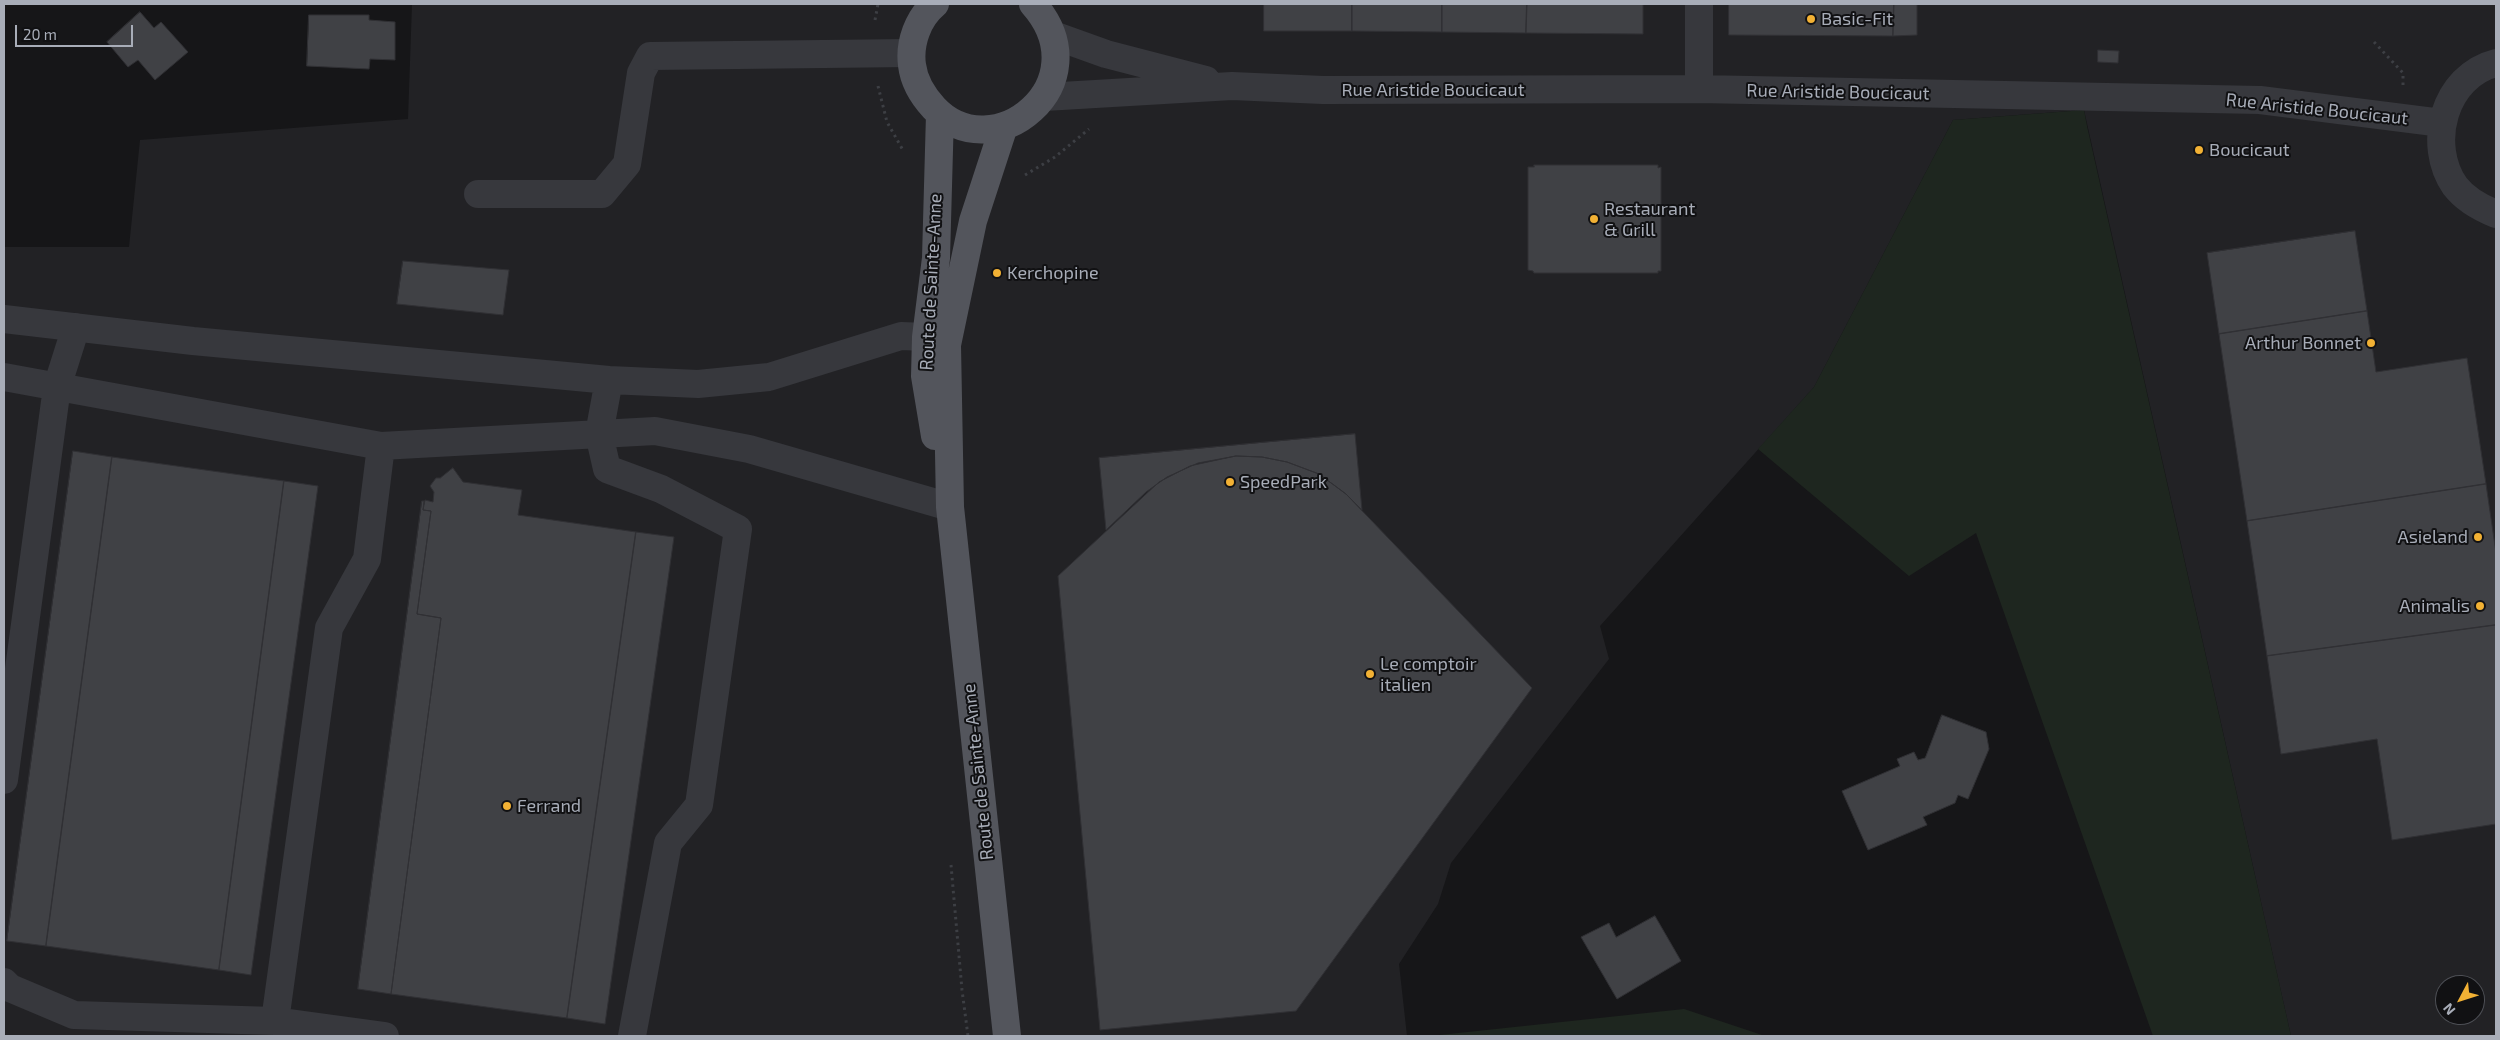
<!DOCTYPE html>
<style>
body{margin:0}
#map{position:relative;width:2500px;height:1040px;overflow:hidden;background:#161618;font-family:"Exo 2",sans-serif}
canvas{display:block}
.frame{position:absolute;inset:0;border:5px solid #a8adb8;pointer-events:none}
.north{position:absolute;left:2435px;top:975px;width:50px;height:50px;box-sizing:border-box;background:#111113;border:1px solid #4d4f55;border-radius:50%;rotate:230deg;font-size:14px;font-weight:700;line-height:20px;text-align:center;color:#a8adb8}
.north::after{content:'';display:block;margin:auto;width:18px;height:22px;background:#f2b134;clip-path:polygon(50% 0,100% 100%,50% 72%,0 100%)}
.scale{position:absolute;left:15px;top:25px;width:118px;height:22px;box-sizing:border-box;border:2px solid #a8adb8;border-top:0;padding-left:6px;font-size:15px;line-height:18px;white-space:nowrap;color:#a8adb8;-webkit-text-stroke:4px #111113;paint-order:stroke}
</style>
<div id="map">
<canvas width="2500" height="1040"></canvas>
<div class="frame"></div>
<div class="north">N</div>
<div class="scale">20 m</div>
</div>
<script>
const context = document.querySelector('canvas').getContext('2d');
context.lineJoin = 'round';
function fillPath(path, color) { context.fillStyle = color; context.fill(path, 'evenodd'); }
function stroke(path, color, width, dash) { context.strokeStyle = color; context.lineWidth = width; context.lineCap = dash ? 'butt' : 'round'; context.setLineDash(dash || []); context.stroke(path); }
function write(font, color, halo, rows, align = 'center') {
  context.font = font + ' "Exo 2",sans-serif'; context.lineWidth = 4; context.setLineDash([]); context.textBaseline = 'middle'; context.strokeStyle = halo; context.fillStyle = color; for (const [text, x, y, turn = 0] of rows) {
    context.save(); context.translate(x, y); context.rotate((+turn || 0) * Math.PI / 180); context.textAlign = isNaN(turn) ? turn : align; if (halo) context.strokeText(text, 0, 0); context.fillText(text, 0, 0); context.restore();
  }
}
fillPath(new Path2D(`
 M412,4H2496V1036H2291L2084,110L1953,120L1814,387L1600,626L1609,659L1451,863L1438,904L1399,964L1407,1036H4V247H129L140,140L408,119ZM2445,985H2475V1015H2445Z`), '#222225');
fillPath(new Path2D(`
 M2084,110L2087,126L2291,1036H2153L1976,533L1909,576L1758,449L1814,387L1953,120Z
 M1684,1009L1765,1036H1430Z`), '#1e261f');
const building = new Path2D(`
 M1264,4H1352V31H1264Z
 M1352,4H1442V32L1352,31Z
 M1442,4H1527L1526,33L1442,32Z
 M1527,4H1643V34L1526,33Z
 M1729,4H1894L1893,36L1729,35Z
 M1894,4H1917V35L1893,36Z
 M140,12L154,28L161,22L188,52L155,80L138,60L128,67L107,42Z
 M309,15H369V20L395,22V60L370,59L369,69L307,66Z
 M2098,50L2119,51L2118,63L2098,62Z
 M1534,165H1658V168L1661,167V271H1658V273H1534L1533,271L1528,270V167H1534Z
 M2355,231L2367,311L2219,334L2207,253Z
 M403,261L509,270L503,315L397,304Z
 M2367,311L2376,372L2467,358L2486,484L2247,521L2219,334Z
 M1355,434L1362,510L1346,494L1319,474L1287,462L1262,457L1236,456L1198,463L1167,477L1146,492L1106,530L1099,458Z
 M73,451L112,457L46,946L7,941Z
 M1236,456L1262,457L1287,462L1319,474L1346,494L1532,688L1296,1011L1100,1030L1058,576L1159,482L1190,466Z
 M112,457L284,481L219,970L46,946Z
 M453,468L463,482L522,490L518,515L636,532L567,1018L391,994L441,618L417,614L431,511L423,510L425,500L433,502L434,492L430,486L436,478H440Z
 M284,481L318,486L251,975L219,970Z
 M2486,484L2496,553V625L2267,656L2247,521Z
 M422,501H424L423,510L431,511L417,614L441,618L391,994L358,989Z
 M636,532L674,537L605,1024L567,1018Z
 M2496,625V824L2392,840L2377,739L2281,754L2267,656Z
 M1942,715L1986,732L1989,749L1968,799L1958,795L1955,803L1923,817L1927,825L1868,850L1842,791L1900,766L1897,759L1914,752L1918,760L1925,758Z
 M1655,916L1681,961L1617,999L1581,937L1609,923L1616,937Z`);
fillPath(building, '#404145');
stroke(building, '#303034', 1);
stroke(new Path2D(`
 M875,20L878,4
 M2374,42L2403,73V85
 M878,86L887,122L904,152
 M1025,175L1055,157L1089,129
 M951,865L962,990L968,1036`), '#3d3f44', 3, [2.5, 4]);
stroke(new Path2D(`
 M1699,4V89
 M1053,35L1106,54L1206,80
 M2496,63C2444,76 2426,144 2455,186C2465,199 2481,208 2496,214
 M1044,97L1232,86L1323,90L1699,89L2260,100L2442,123
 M478,194H602L627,164L641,73L650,56L910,53
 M4,319L193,341L609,380L698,384L769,377L901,336L926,337
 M4,377L381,446L655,431L749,449L950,507
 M609,380L599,434L607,469L661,489L738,529L699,805L668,843L632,1036
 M4,780L57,387L76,327
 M4,982L10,988L74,1015L275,1021L385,1036
 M275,1021L329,628L367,559L381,446`), '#37383d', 28);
stroke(new Path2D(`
 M935,4C918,18 909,43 912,65C914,82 923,96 934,108C993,171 1103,83 1033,4
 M1004,126L973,221L947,345L950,507L1007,1036
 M935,436L925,376L926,337L936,258L940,114`), '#53555c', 28);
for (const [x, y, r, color] of [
 [1811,19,5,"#f2b134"],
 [2199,150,5,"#f2b134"],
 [1594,219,5,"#f2b134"],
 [997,273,5,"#f2b134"],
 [2371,343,5,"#f2b134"],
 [1230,482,5,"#f2b134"],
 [2478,537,5,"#f2b134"],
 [2480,606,5,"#f2b134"],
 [1370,674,5,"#f2b134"],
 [507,806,5,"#f2b134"]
]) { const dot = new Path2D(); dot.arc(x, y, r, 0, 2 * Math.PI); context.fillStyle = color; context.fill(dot); stroke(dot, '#111113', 2); }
write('18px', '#a8adb8', '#111113', [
 ["Basic-Fit",1821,19],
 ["Boucicaut",2209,150],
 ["Restaurant",1604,209],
 ["& Grill",1604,230],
 ["Kerchopine",1007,273],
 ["Arthur Bonnet",2361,343,"right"],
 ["SpeedPark",1240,482],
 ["Asieland",2468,537,"right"],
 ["Animalis",2470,606,"right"],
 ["Le comptoir",1380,664],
 ["italien",1380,685],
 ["Ferrand",517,806]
], 'left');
write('18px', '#a8adb8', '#111113', [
 ["Rue Aristide Boucicaut",1433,90],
 ["Rue Aristide Boucicaut",1838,92,1],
 ["Rue Aristide Boucicaut",2317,109,6],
 ["Route de Sainte-Anne",931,282,-87],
 ["Route de Sainte-Anne",978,772,-96]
]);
</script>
